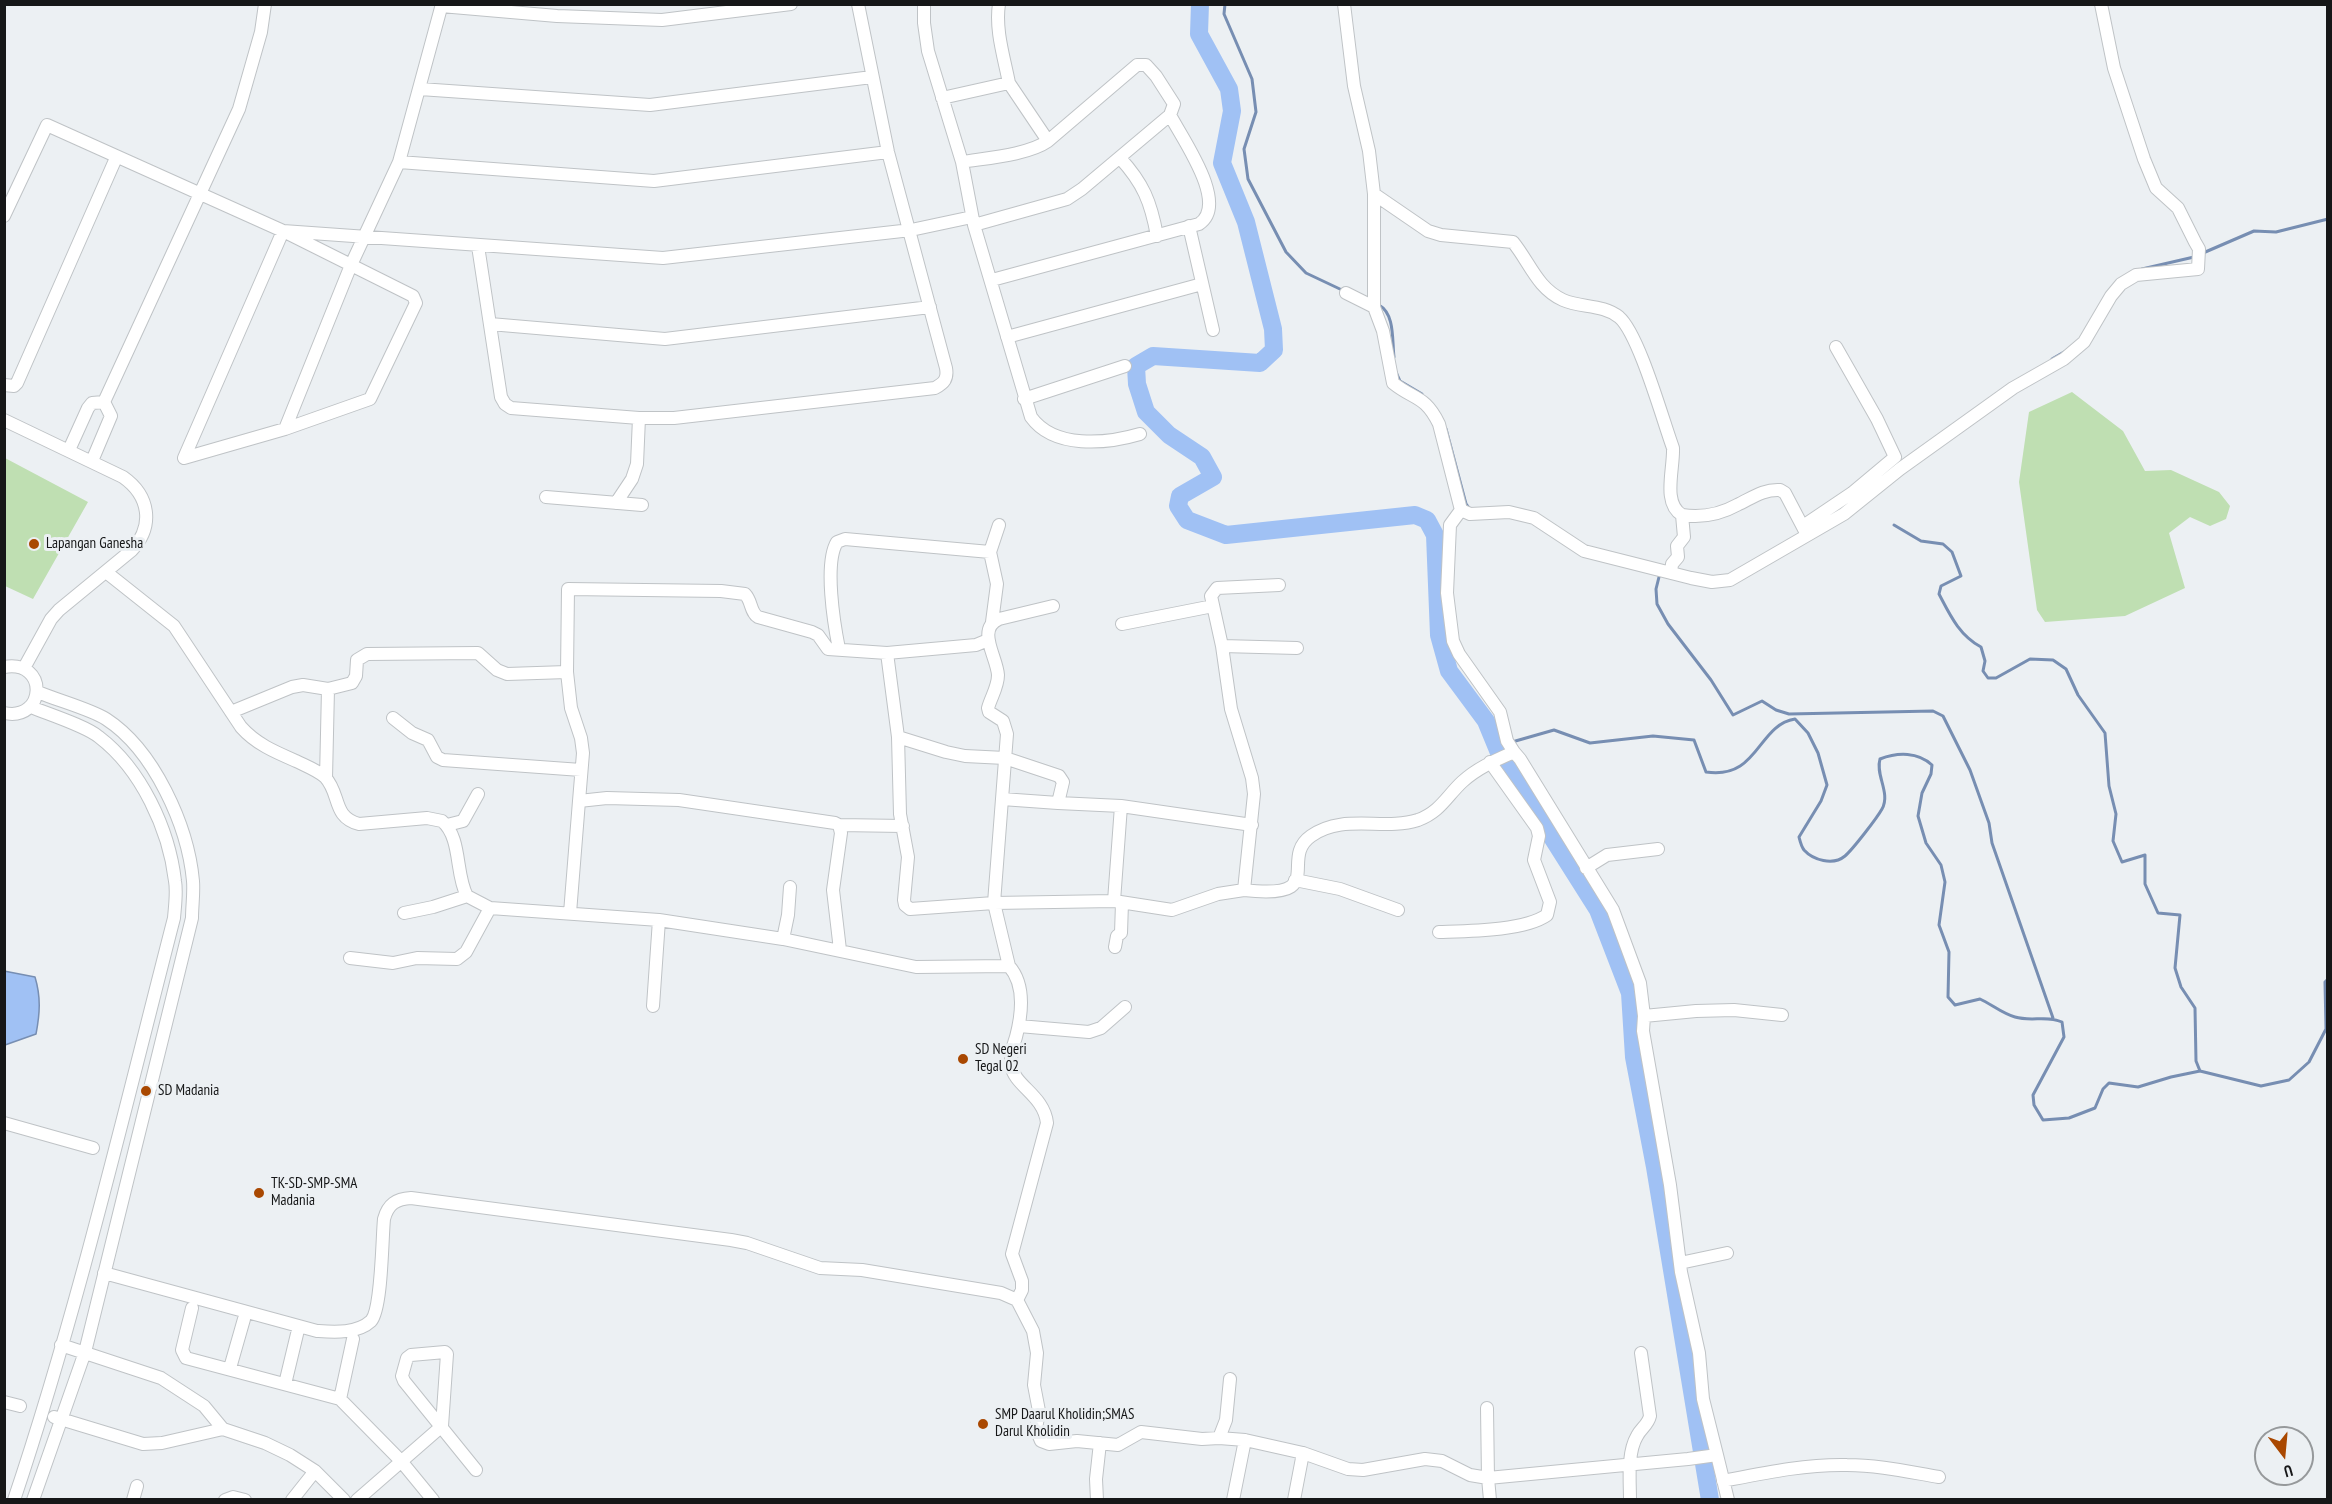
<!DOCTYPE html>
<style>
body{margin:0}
#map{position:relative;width:2332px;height:1504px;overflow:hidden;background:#ecf0f3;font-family:"PT Sans Narrow",sans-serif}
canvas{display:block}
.frame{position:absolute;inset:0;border:6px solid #161718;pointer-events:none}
.north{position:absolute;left:2254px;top:1426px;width:60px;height:60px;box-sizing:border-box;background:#ecf0f3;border:2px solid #96999b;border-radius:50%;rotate:164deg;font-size:16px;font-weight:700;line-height:24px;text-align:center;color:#161718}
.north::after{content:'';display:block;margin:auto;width:21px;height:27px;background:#a94801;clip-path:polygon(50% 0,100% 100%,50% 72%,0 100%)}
</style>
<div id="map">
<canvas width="2332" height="1504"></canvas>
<div class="frame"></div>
<div class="north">U</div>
</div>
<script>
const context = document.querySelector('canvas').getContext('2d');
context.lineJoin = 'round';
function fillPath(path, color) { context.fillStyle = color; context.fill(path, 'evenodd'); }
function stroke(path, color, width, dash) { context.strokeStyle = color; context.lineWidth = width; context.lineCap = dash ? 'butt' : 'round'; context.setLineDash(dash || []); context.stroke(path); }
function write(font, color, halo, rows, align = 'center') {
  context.font = font + ' "PT Sans Narrow",sans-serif'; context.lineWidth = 6; context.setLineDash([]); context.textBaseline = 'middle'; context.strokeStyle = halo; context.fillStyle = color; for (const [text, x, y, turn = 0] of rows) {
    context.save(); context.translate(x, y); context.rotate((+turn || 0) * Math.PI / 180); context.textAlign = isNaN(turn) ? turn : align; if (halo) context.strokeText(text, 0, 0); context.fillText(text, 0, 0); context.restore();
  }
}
fillPath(new Path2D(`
 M2072,392L2123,431L2145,471L2171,470L2219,492L2230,506L2226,519L2210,526L2190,517L2169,533L2185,588L2125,616L2045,622L2037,610L2019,482L2029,412Z
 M5,458L88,502L33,599L5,586Z`), '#bfdfb2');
const water = new Path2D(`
 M4,971L35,977C41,997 40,1013 36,1034L5,1045Z`);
fillPath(water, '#a0c1f4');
stroke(water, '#778eb2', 1.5);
stroke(new Path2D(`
 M1225,4L1224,14L1252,79L1256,112L1244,149L1248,179L1286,252L1306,273L1342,290
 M2203,253L2254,231L2276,232L2328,219
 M2142,269L2194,257
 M1379,305C1395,314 1392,340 1394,357
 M2052,359L2064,352
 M1396,372L1400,381L1422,394
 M1446,429L1466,504L1469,508
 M1894,525L1921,541L1943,544L1952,552L1961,576L1941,586L1939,594C1950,615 1959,635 1981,647L1985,661L1983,671L1988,678H1996L2030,659L2053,660L2066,669L2078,695L2105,733L2109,786L2116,814L2113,841L2122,862L2145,855V884L2158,913L2180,915L2175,968L2181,987L2195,1008L2196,1061L2200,1071
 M1660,573L1656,589L1657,604L1668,624L1711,680L1733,715L1762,701L1776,710L1789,714L1933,711L1943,716L1970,770L1989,823L1992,843L2053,1018
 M1512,742L1554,730L1590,743L1653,736L1694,740L1706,772C1759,780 1757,725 1795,719L1808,733L1818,753L1827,785L1821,801L1799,837C1800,841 1801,846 1804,850C1813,860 1833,866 1845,856C1853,849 1877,818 1882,809C1891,793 1875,775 1880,759C1898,752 1918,752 1932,765L1931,774L1922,793L1918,816L1926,843L1941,865L1945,882L1939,925L1949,952L1948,997L1955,1005L1980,999C1991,1004 2003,1014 2015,1017C2031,1022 2047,1015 2062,1022L2064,1037L2033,1095L2034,1105L2043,1120L2069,1118L2095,1108L2103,1089L2109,1083L2138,1087L2171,1077L2200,1071L2261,1086L2289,1080L2309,1062L2326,1029L2325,982L2328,979`), '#778eb2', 3);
stroke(new Path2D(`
 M1200,4L1199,34L1229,89L1232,111L1222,163L1246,222L1273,329L1274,350L1260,363L1153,356L1136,366L1137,384L1146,412L1169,435L1202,457L1213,477L1180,496L1178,506L1187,520L1226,535L1415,515L1427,520L1435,535L1439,635L1449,671L1486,721L1500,755L1598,910L1630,993L1634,1057L1655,1167L1710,1500`), '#a0c1f4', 18);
const minor = new Path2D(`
 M924,4V23L928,51L962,162L974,225L1031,417C1054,449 1106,444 1140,434
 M999,4C995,30 1004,57 1009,83
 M441,6L557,16L662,20L791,4
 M420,89L650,105L872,77
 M942,98L1009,83L1048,141C1028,155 986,158 962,162
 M1120,158C1143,183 1151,202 1157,236
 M399,162L654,181L888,152
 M1374,194L1428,231L1441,235L1513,242C1530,263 1537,288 1563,300C1581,308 1603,304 1619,317C1639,334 1663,421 1673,448C1674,469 1662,503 1682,515
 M4,216L47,125L283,231L413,296L416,303L370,399L285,429L184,458
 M974,225L1067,199L1082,189L1170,115L1174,104L1156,76L1146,65H1137L1048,141
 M1189,226L1213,330
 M478,246L501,397L505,404L511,408L639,418H674L935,388C944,383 948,379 946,368L888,152L858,4
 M992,280L1199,224C1230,204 1181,137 1170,115
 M1346,293L1374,307
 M490,324L665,339L930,307
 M1007,337L1202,284
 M4,385L14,386L17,383L116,158
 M1024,399L1125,366
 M104,402L239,109L261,32L265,4
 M4,420L123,477C150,496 154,526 132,550L59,610L51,619L24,668
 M285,429L351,265L399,162L442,4
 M69,450L88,408L92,403L104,402
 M184,458L283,231L663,258L911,230L972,217
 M92,461L111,416L104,402
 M546,497L642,505
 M616,503L632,479L637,464L639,418
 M1461,510L1470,514L1509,512L1534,518L1584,551L1691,578L1712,582L1730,580L1844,514L1900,469L2013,388L2064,359L2084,342L2111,296L2121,284L2136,275L2198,269L2199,249L2195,242L2178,208L2156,188L2144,159L2114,68L2101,4
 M1803,526L1852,493L1895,457L1877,419L1836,347
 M106,572L174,626L241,727C256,744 275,752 296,761C306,766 317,770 325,777C341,794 332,817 359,824L427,818L442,821C462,838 455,874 467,896L490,908L659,920L783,939L916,967L1009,966C1026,985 1022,1014 1016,1037C1013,1046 1010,1055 1011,1065C1014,1086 1044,1095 1047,1123L1012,1254L1022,1281V1290L1017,1300
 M1671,573L1672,564L1678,557L1677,546L1684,537L1682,515C1702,518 1719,515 1737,505C1752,498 1763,489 1780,490L1785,493L1806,533
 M992,622L997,584L990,552L999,525
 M1122,624L1213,606
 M988,640L976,645L887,653L898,737L900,814L908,857L904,900L905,905L910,909L994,903L1114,901L1172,910L1218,894L1244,890L1254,794L1252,778L1231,709L1222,646L1211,596L1217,588L1279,585
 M1222,646L1297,648
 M839,649C834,624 824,563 837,542L845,539L990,552
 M4,667C49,659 46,722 4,713
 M328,689L352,683L356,676L357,660L367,654L478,653L497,670L507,674L567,672
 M231,712L292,687L303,685L328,689L326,778
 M393,718L412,733L428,740L437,757L443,760L581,770
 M898,737L946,752L965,756L1005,758L1059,776L1063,782L1058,803L1121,806L1252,825
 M1002,799L1058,803
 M579,801L583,753L581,738L571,708L567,672L568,589L721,591L745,594C752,601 750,612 758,617L812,632L818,635L828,649L887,653
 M447,825L463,821L478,794
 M839,825L903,826
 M1586,868L1607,855L1658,849
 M1295,880L1340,889L1398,910
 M1244,890C1330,900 1278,859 1311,836C1343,813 1383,831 1418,820C1440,812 1447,796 1462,782C1477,768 1496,760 1514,752
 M1114,901L1121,806
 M404,913L433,907L467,896
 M570,913L579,801L607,798L679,800L835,823L839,825L841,833L833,890L840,950
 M1439,932C1468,931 1524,931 1547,915L1550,902L1534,860L1539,836L1537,828L1490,762
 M783,939L788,915L790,887
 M1115,947L1117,936L1121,933L1122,903
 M350,958L393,963L417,958L457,959L466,952L490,908
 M1009,966L994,903L1007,734L1003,721L989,712L988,708C991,697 998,687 998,675C997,657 976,629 999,619L1053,606
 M653,1006L659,920
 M1644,1016L1696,1011L1734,1010L1782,1015
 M1019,1026L1089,1032L1101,1028L1125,1007
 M4,1123L93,1148
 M1680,1263L1727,1253
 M104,1273L317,1331C333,1332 357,1334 371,1321C382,1309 382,1238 384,1219C388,1204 396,1199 411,1198L731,1240L747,1243L820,1268L862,1270L1001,1293L1017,1300L1033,1331L1037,1353L1034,1385L1039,1411L1036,1429L1041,1441L1049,1444L1077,1441L1118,1445L1141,1432L1202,1439L1219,1438L1245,1440L1303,1453L1348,1469L1363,1470L1425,1459L1442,1461L1470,1475L1488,1478L1688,1459L1717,1455L1703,1399L1699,1353L1681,1272L1670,1185L1643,1031L1644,1016L1640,983L1613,910L1520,759L1514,752L1507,741L1500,712L1459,654L1453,641L1447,593L1450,525L1461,510L1439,424C1425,395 1414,400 1393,383L1383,331L1374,307V194L1369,151L1354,86L1344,4
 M192,1308L182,1350L186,1358L340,1399L401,1461L433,1500
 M61,1345L161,1378L204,1406L223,1429
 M230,1368L244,1319
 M285,1384L297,1334
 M340,1399L353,1339
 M4,1402L20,1406
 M1487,1408L1488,1478L1490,1500
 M54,1417L143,1444L162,1443L223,1429L265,1443L290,1455L315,1471L344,1500
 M1219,1438L1226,1420L1230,1379
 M1717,1455L1728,1500
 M1723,1481C1764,1473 1806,1464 1847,1465C1878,1465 1909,1472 1939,1477
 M14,1500C78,1309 124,1112 174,918C175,906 177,892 175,881C169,829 141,769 99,737C86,726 48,714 31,707
 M33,1500L85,1352L192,918C192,906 194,893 193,881C188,826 154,750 106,719C90,709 56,700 38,692
 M133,1500L137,1486
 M225,1500L233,1497L245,1500
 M292,1500L315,1471
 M357,1500L442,1426L447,1354L445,1352L411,1355L407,1358L402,1376L404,1381L476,1470
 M1097,1500L1096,1479L1100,1443
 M1233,1500L1245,1440
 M1294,1500L1303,1453
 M1630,1500C1630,1480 1627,1453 1637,1436C1641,1428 1648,1425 1650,1416L1641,1353`);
stroke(minor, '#bfc3c6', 14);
stroke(minor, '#fff', 12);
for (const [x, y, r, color] of [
 [34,544,6,"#a94801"],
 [963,1059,6,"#a94801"],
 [146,1091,6,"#a94801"],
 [259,1193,6,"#a94801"],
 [983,1424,6,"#a94801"]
]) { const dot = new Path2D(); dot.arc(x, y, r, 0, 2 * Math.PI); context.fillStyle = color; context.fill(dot); stroke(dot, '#ecf0f3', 2); }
write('15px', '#161718', '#ecf0f3', [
 ["Lapangan Ganesha",46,544],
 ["SD Negeri",975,1050],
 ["Tegal 02",975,1067],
 ["SD Madania",158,1091],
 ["TK-SD-SMP-SMA",271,1184],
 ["Madania",271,1201],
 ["SMP Daarul Kholidin;SMAS",995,1415],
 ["Darul Kholidin",995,1432]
], 'left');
</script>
